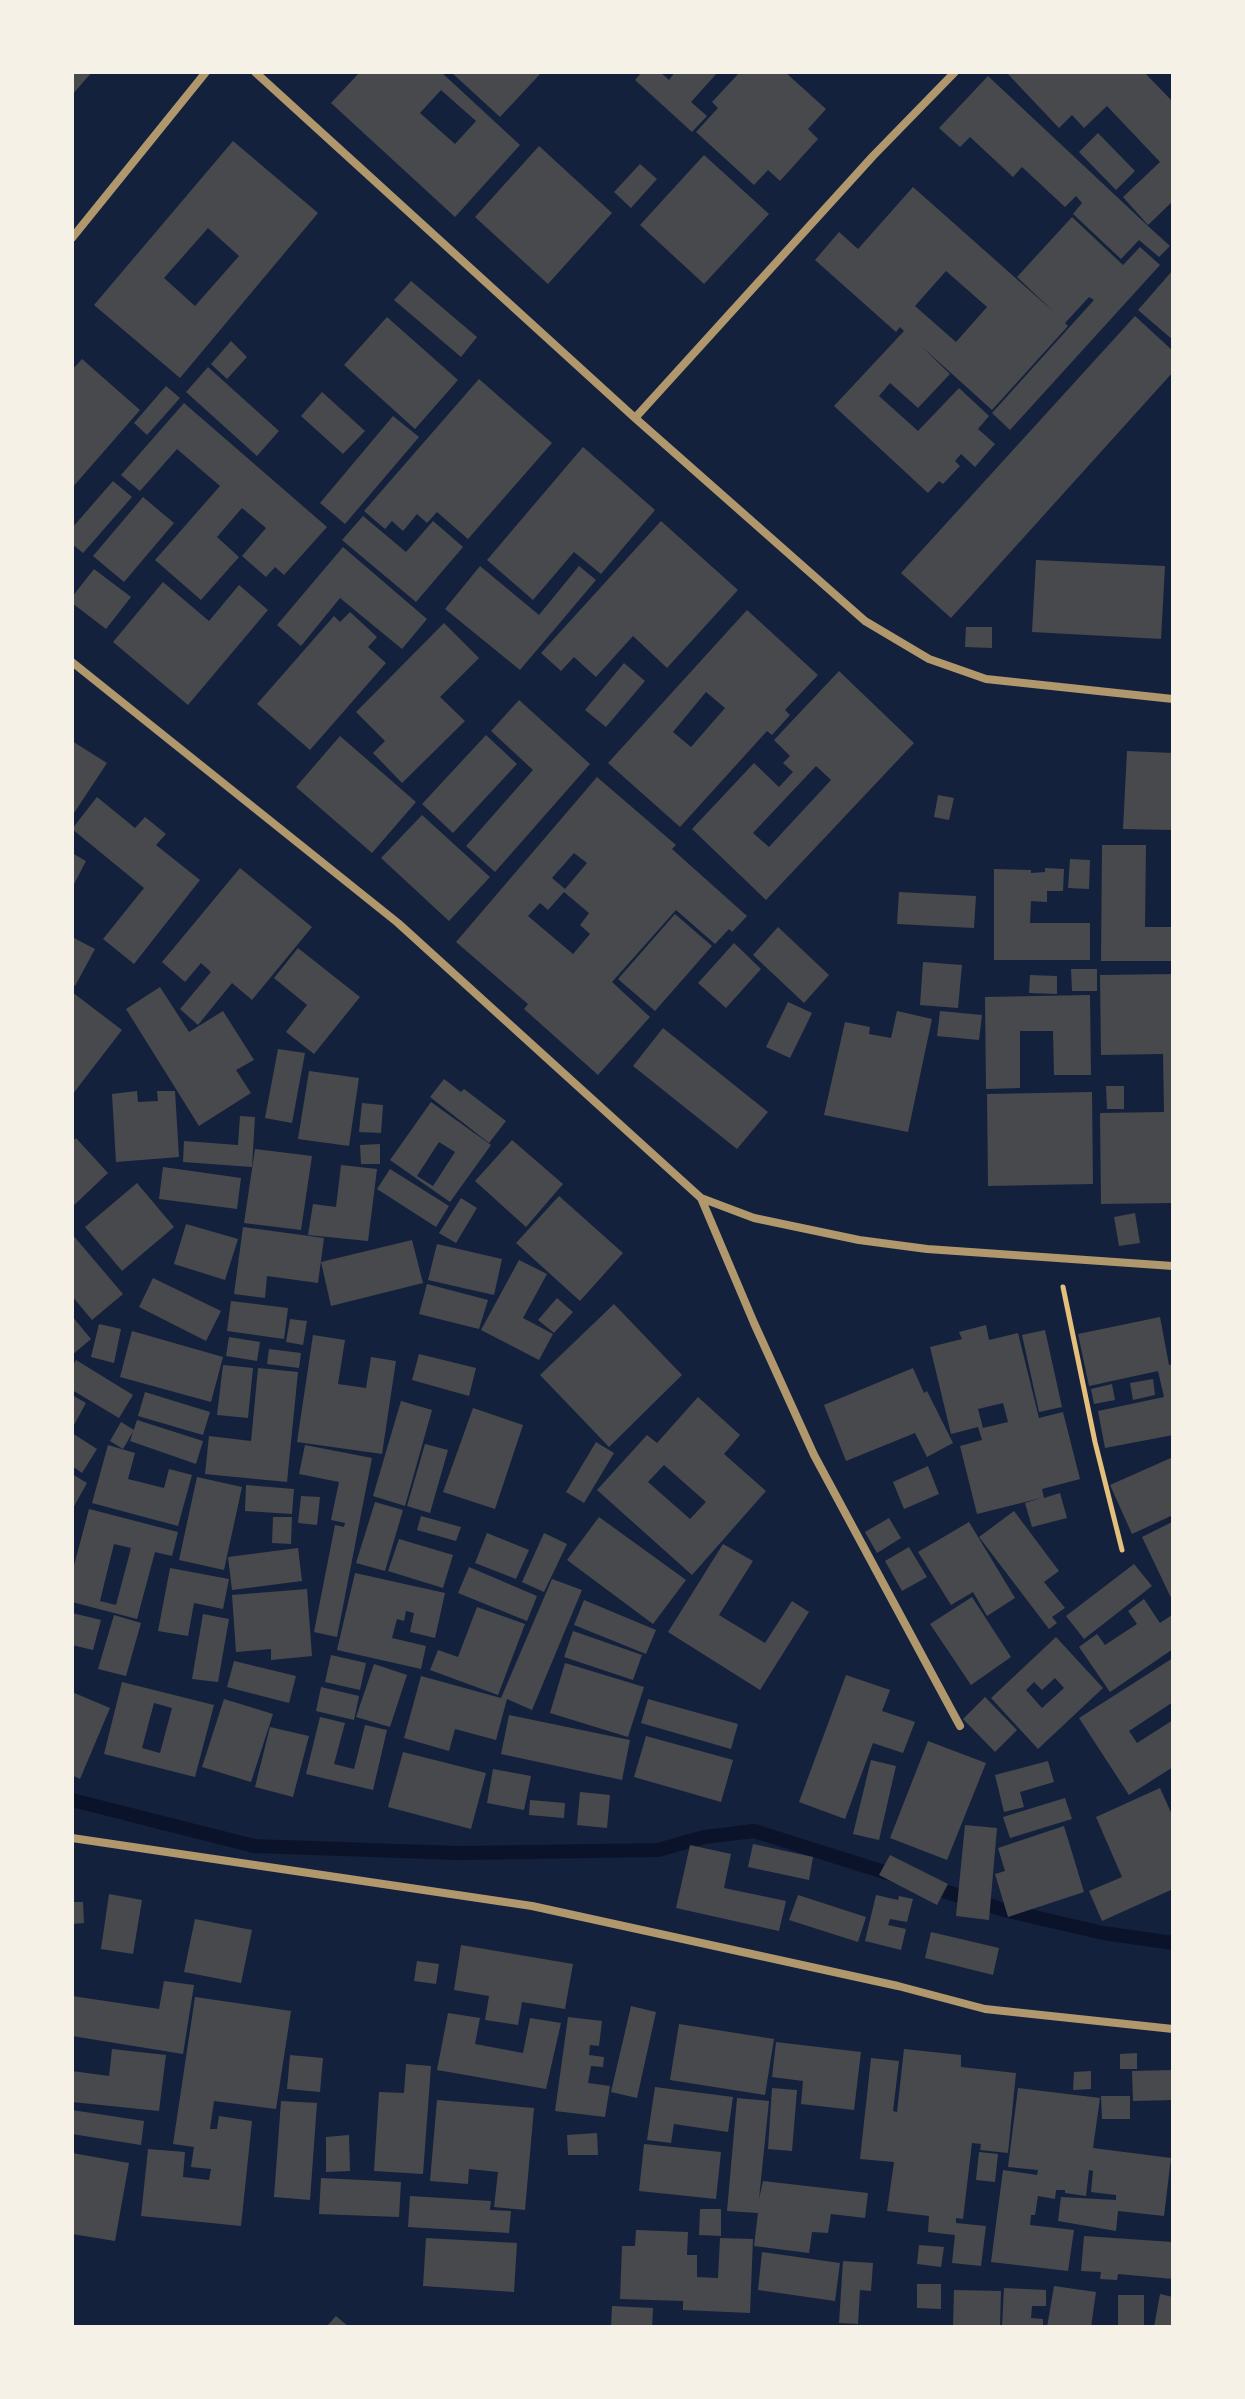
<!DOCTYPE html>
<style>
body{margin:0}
#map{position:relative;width:1245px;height:2399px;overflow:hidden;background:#14213d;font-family:"Fira Sans",sans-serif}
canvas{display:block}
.frame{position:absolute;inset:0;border:74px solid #f6f1e7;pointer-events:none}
</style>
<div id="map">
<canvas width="1245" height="2399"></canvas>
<div class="frame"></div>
</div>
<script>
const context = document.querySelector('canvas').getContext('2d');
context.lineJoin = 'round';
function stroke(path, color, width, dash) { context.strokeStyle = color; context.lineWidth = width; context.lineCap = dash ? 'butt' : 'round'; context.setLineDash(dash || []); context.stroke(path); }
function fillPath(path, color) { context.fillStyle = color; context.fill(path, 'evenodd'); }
stroke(new Path2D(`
 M72,1800L254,1846L459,1853L658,1850L704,1837L754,1831L897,1876
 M928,1886L1004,1910L1103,1933L1173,1943`), '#0b132b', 14);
fillPath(new Path2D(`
 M72,72H92L72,95Z
 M360,72H441L520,145L455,217L331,103ZM441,90L476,121L455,144L420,113Z
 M451,72L497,74L542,72L500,117Z
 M642,72H660L669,80L675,72H718L691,102L707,116L692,132L635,80Z
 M740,72H785L826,109L808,129L818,139L780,181L768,170L754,185L696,132L718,108L712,102Z
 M1006,72H1144L1173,102V201L1148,225L1123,197L1160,162L1107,106L1084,128L1072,115L1059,128Z
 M988,76L1148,226L1170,246L1159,257L1139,240L1121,259L1073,214L1082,203L1076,196L1065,207L1022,167L1013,177L970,137L960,147L939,128Z
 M1098,133L1135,171L1116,190L1079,152Z
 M233,141L318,213L180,378L94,305ZM208,228L239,256L195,306L164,278Z
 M539,146L612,213L548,284L475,217Z
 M704,155L769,214L704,284L640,225Z
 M640,164L657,179L631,208L614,192Z
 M913,187L1055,313L1017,277L1072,217L1123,265L1140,247L1160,265L1010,430L992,413L1094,300L1089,297L1065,323L1068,326L992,410L920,345L950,374L918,408L890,383L879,396L918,431L959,388L989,416L978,429L995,444L975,467L961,454L955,461L960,466L943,484L939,481L928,493L834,406L904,331L900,327L896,332L815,260L839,232L858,249ZM946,271L987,307L956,342L915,306Z
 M1173,270V340L1138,310Z
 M411,281L477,337L461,357L394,300Z
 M1135,316L1173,351V372L951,618L901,573Z
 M387,317L458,380L415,429L344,365Z
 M231,341L247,357L227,379L211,364Z
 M82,359L140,410L72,488V370Z
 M208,367L279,431L257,456L186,392Z
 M479,379L552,443L468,539L437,512L427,523L417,514L403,531L392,521L385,529L364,511Z
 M166,386L180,398L147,435L134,423Z
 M322,392L365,431L343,454L301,416Z
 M184,403L327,527L284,575L275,567L266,577L242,556L266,528L242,508L217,537L239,557L201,600L155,560L220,486L177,449L140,491L121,475Z
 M393,416L419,437L345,524L320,503Z
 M583,447L655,510L601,574L574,552L533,600L487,560Z
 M113,481L132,497L83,553L72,544V528Z
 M143,497L174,523L124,582L93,556Z
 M363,516L406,552L433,521L463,547L416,602L342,540Z
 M661,521L738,590L667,668L633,636L596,677L574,657L561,671L541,653Z
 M343,547L427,619L402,649L340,598L301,646L277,625Z
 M1036,560L1165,566L1161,639L1032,632Z
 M480,566L539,615L579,566L596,580L520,670L445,609Z
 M94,569L131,597L106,629L72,603V597Z
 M163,582L209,621L239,585L268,610L188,705L113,642Z
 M747,610L818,675L785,710L790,715L772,735L767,731L680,827L608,763ZM706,692L725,708L691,747L673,732Z
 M350,612L377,637L368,647L386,663L310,750L257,704L334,616L340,622Z
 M444,623L479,658L440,697L465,721L402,783L373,753L385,741L356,712Z
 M966,627H992V648L965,647Z
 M624,663L645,681L606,727L585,710Z
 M839,671L914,743L766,900L692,829L754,763L779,787L793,772L783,763L790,756L774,740ZM816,766L831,780L769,847L753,833Z
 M519,700L590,764L495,872L466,846L533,770L491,731Z
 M486,735L517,764L453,833L422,804Z
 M340,736L416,802L372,853L296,787Z
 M72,741L107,763L72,816Z
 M1127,751L1173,753V830L1123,829Z
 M597,777L676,845L672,849L747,916L732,932L729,929L715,944L676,910L612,982L650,1017L598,1075L524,1009L528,1004L456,942ZM574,853L587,863L565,889L552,878ZM564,892L589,913L580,925L590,934L573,954L528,916L540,903L548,910Z
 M938,795L954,798L949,820L934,817Z
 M97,797L135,828L145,817L166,834L156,845L200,880L134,964L103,939L144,888L72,829Z
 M422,815L490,877L449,921L381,858Z
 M1102,845H1146L1145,927H1173V961H1101Z
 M72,853L86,861L72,888Z
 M1070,859L1090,860L1089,889L1068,888Z
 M240,868L312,927L252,1000L232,983L198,1025L180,1009L211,972L201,963L185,982L162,962Z
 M1045,868L1064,869L1063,891H1047V902L1031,901L1030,923H1090V960H994V869L1031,870V873L1045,872Z
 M899,892L976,896L974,928L897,924Z
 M675,914L712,946L655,1011L618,979Z
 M778,927L829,975L804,1003L753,955Z
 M72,937L95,949L75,986L72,984Z
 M734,943L761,969L726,1008L698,983Z
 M298,948L360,997L314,1054L286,1032L307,1005L274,978Z
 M923,962L962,965L958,1008L920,1005Z
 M1071,969H1097V991H1072Z
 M1173,974V1203L1101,1204L1100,1113L1164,1112L1163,1054L1101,1055L1100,975Z
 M1030,975L1057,976V994L1029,993Z
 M160,987L189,1032L223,1011L254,1060L236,1070L251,1093L199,1126L126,1009Z
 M72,992L122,1030L72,1095Z
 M1090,995L1091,1075H1054L1053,1031H1020V1088L986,1089L985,997Z
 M788,1002L812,1013L790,1058L766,1047Z
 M897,1011L932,1019L908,1132L824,1115L845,1022L870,1027L869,1034L891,1038Z
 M940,1011L982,1015L979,1040L937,1036Z
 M663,1028L768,1112L737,1149L633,1066Z
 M278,1049L305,1053L292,1123L265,1118Z
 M309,1071L359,1078L349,1146L298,1139Z
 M444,1079L461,1092L464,1089L506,1121L489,1143L430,1097Z
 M1106,1086H1124V1109H1107Z
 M137,1091L138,1102L158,1101L157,1091H175L179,1157L116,1162L112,1094Z
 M1092,1092L1093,1184L988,1186L987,1094Z
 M431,1102L491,1145L450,1202L390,1160ZM439,1142L455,1152L433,1186L417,1176Z
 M362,1103L383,1105L381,1133L359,1132Z
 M240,1116L255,1117L252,1167L183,1162L184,1141L238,1145Z
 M76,1138L108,1173L72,1207V1142Z
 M512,1140L563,1184L526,1227L475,1181Z
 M380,1144V1164H361L360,1145Z
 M255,1149L312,1156L301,1230L244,1223Z
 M341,1165L377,1169L368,1241L308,1235L313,1204L336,1207Z
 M163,1167L241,1178L237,1209L159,1199Z
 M390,1169L449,1206L436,1227L377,1189Z
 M137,1183L174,1227L122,1271L85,1227Z
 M559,1196L623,1253L580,1301L516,1243Z
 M461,1198L477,1208L456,1243L439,1233Z
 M1135,1213L1140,1243L1119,1246L1114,1217Z
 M186,1224L238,1239L225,1280L174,1264Z
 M243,1227L324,1238L318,1283L267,1276L265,1298L234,1294Z
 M72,1234L123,1294L92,1320L72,1296Z
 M412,1240L423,1283L331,1306L321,1262Z
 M437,1244L502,1259L494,1295L428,1280Z
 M519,1260L547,1274L523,1318L553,1334L539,1360L481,1330Z
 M153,1278L221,1311L206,1341L139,1307Z
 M427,1284L488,1300L479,1329L419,1314Z
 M557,1298L573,1312L554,1333L538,1320Z
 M231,1301L288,1308L284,1339L227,1331Z
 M614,1304L682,1375L609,1447L540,1375Z
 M72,1316L91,1339L72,1355Z
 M1160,1317L1169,1365L1173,1364V1435L1105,1448L1098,1411L1164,1397L1158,1371L1089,1386L1078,1334Z
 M290,1319L307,1321L303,1345L286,1342Z
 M99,1324L121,1329L114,1363L91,1357Z
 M986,1325L989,1340L1018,1333L1039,1418L1063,1412L1080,1479L1042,1489L1044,1498L1060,1493L1067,1518L1032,1527L1025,1503L1041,1498L977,1514L960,1446L982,1440L978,1427L951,1434L930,1347L962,1339L959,1332ZM1003,1403L1008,1422L983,1428L978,1409Z
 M1045,1330L1062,1407L1039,1412L1022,1335Z
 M132,1331L223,1357L211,1402L120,1377Z
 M313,1335L345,1340L338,1384L366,1388L371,1357L396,1361L382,1454L297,1442Z
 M229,1337L260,1342L257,1361L226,1356Z
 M269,1349L301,1353L299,1368L267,1364Z
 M419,1354L476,1368L469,1396L412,1380Z
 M76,1360L133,1395L119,1418L72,1390V1367Z
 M223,1365L253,1368L248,1418L217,1415Z
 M258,1368L298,1372L287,1482L205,1474L209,1436L251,1441Z
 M913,1368L924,1393L927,1391L953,1443L927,1457L915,1433L846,1461L824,1405Z
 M1153,1379L1155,1395L1133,1400L1130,1383Z
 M1112,1384L1115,1400L1094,1404L1091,1389Z
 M145,1392L210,1412L203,1435L138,1416Z
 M72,1395L86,1403L74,1425L72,1424Z
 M698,1397L740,1435L724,1454L766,1491L692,1575L597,1490L647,1435L657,1443ZM664,1465L706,1502L690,1519L648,1482Z
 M401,1401L432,1410L405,1506L373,1496Z
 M473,1408L523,1425L495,1509L443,1492Z
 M137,1420L203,1441L196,1464L130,1441Z
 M121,1422L134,1430L123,1449L110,1441Z
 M72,1433L97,1449L82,1473L72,1466Z
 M596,1442L614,1453L584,1503L566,1492Z
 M425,1444L448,1450L430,1513L407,1506Z
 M108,1445L135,1453L128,1479L164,1488L169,1469L192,1475L178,1526L92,1503Z
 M305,1445L372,1458L337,1637L314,1632L335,1525L344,1527L345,1523L331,1520L339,1482L299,1474Z
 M1173,1457V1515L1132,1534L1110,1485Z
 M928,1466L939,1494L904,1509L893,1482Z
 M72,1474L87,1483L72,1510Z
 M197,1477L242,1487L224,1570L179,1560Z
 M246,1485L294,1489L292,1514L245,1511Z
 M301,1496L320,1497L317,1525L298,1523Z
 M375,1502L403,1510L385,1571L356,1563Z
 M89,1509L178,1532L172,1556L155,1552L137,1619L72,1602V1573ZM114,1544L131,1548L116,1605L100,1601Z
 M1014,1511L1059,1571L1044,1582L1065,1608L1052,1617L1057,1623L1049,1629L979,1537Z
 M421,1516L461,1527L456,1541L417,1530Z
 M273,1517H292L291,1544L272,1543Z
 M599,1517L686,1580L653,1624L567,1560Z
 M889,1518L901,1538L877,1553L865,1532Z
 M969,1522L1015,1598L987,1616L973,1592L951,1605L918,1552Z
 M1172,1522L1173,1524V1602L1142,1537Z
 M487,1533L529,1550L516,1579L475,1563Z
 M544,1533L567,1544L544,1592L522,1582Z
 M399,1539L453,1555L443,1588L388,1571Z
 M723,1544L753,1561L719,1615L765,1643L792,1601L809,1612L760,1690L668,1632Z
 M909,1547L927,1577L902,1591L885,1561Z
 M298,1548L302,1581L232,1590L228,1557Z
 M1134,1564L1152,1586L1084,1639L1066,1616Z
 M469,1567L537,1596L527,1621L458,1593Z
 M170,1568L229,1579L223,1609L194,1603L188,1636L158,1631Z
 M355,1573L445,1593L435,1638L410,1632L414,1613L406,1611L404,1621L397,1619L392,1638L426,1646L421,1669L337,1650Z
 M552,1579L582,1590L532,1710L507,1699L496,1740L455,1729L449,1751L404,1738L421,1676L501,1698Z
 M307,1589L312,1656L271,1660V1649L236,1652L232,1595Z
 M972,1597L1011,1657L971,1685L930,1624Z
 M1144,1599L1160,1623L1172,1615L1173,1616V1649L1110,1692L1079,1647L1097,1634L1105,1645L1137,1624L1128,1611Z
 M584,1600L656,1630L646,1654L574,1625Z
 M477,1607L525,1624L498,1695L430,1670L438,1650L458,1657Z
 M72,1613L101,1620L93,1650L72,1645Z
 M203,1614L229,1619L218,1682L192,1679Z
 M114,1615L141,1623L126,1676L98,1669Z
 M573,1631L642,1655L633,1680L564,1657Z
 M1056,1637L1103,1688L1038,1749L991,1698ZM1055,1678L1064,1688L1042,1708L1026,1690L1034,1682L1042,1690Z
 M331,1655L366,1663L360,1690L325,1682Z
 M1173,1658V1702L1129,1731L1137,1743L1173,1720V1767L1129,1795L1079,1718Z
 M234,1661L296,1676L289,1703L227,1687Z
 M565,1663L644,1687L628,1737L550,1713Z
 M374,1664L407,1675L390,1727L356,1717Z
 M846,1675L890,1690L882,1711L915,1722L903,1753L873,1743L845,1819L799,1802Z
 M122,1682L214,1705L195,1777L104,1754ZM154,1703L172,1708L160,1753L142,1748Z
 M321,1687L359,1696L354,1720L316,1711Z
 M72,1692L110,1708L80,1779L72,1775Z
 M985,1697L1017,1730L995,1752L963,1719Z
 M224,1699L273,1714L251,1782L202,1767Z
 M648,1699L738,1724L731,1749L641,1723Z
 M509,1715L630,1740L622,1780L501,1754Z
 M320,1717L345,1723L334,1764L354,1769L365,1725L387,1730L373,1790L306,1774Z
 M270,1727L309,1736L293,1797L255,1787Z
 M646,1736L733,1760L721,1802L634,1777Z
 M928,1741L986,1763L947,1860L890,1838Z
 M403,1752L486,1773L471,1829L388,1807Z
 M871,1760L896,1766L879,1840L853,1834Z
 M1048,1761L1054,1782L1020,1792L1024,1807L1004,1812L995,1775Z
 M493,1769L531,1776L524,1810L487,1803Z
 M1160,1788L1173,1817V1889L1102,1921L1089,1891L1122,1877L1096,1817Z
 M580,1792L610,1795L607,1828L577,1825Z
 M1065,1798L1072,1819L1010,1838L1003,1817Z
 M530,1800L565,1803L564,1818L529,1815Z
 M965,1825L997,1828L989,1920L956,1916Z
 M1064,1826L1084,1892L1008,1917L995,1874L1005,1871L998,1848Z
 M753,1844L813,1857L809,1880L748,1867Z
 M690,1845L731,1854L724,1888L786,1901L779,1931L676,1908Z
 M890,1855L948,1884L937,1905L879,1875Z
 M109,1894L142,1900L133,1954L101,1949Z
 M798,1895L866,1917L858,1942L789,1920Z
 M876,1895L898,1900L899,1896L913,1899L907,1922L890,1919L888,1925L906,1929L901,1950L865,1941Z
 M72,1902H83L84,1923L72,1924Z
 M195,1919L252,1930L241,1983L184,1972Z
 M931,1932L999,1948L993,1975L925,1958Z
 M461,1945L573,1964L565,2009L522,2002L518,2025L485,2020L489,1996L454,1990Z
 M417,1961L439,1964L436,1984L414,1981Z
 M164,1981L194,1985L183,2054L72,2036V1996L159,2009Z
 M195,1997L291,2011L276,2109L214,2101L210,2129H217L219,2116L252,2121L241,2226L141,2216L148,2149L185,2152L183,2177L209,2180L211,2169L191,2167L194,2147L173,2144Z
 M631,2006L656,2012L637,2098L611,2092Z
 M448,2013L480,2018L475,2044L523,2053L530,2018L561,2023L546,2089L437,2070Z
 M568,2017L602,2021L599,2046L590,2045L589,2055L604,2057L603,2067L591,2066L588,2083L610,2086L605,2117L555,2111Z
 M679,2024L774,2039L765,2095L670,2080Z
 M776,2042L861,2052L854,2110L801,2104L803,2081L772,2077Z
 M112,2049L166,2055L159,2111L72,2102V2071L109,2076Z
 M904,2049L961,2055V2067L1016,2073L1008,2153L980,2150L981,2144L972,2143L963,2219L956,2218V2223L986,2226L981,2266L952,2263L955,2235L928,2232L929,2216L887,2211L894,2162L860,2159L871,2058L899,2061L893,2111L897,2112Z
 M1137,2053V2069H1120V2054Z
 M290,2055L323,2058L320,2092L287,2089Z
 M406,2064L431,2066L423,2174L374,2171L379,2092L404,2093Z
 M1173,2070V2100L1133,2101L1132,2071Z
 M1091,2071V2089L1073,2090L1074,2072Z
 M655,2087L733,2097L728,2132L674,2124L671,2143L647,2140Z
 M772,2088L797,2090L792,2151L768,2149Z
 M1018,2088L1100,2098L1093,2148L1171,2158L1164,2216L1118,2211L1116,2231L1058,2221L1061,2197L1116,2200V2195L1091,2192L1093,2171L1089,2170L1086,2196L1065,2193V2190H1056L1055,2199L1038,2196L1035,2215H1031L1030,2225L1074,2230L1068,2271L991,2262L1003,2170L1037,2175L1038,2170L1008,2167Z
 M1101,2096H1130V2119H1102Z
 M737,2098L769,2101L759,2199L763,2181L868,2193L865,2218L831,2214L828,2233L812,2232L809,2253L754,2246L758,2213L727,2211Z
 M437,2100L534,2108L525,2210L494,2207L498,2172L469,2169L468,2184L430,2181Z
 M281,2101L317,2103L310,2200L274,2197Z
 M72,2110L144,2121L141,2145L72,2134Z
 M597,2133L598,2155H568L567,2135Z
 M349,2135L350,2171L326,2172V2137Z
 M644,2144L721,2152L716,2199L639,2191Z
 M979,2152L998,2154L995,2182L976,2180Z
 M72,2153L129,2163L115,2241L72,2234Z
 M321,2178L401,2182L399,2217L319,2214Z
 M410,2196L491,2201L490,2210L511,2211L509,2233L408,2227Z
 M700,2209H721V2236L699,2235Z
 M636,2230L688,2232L687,2255H697V2277L718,2278L720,2238L753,2239L750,2313L683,2310V2301L620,2299L622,2246H635Z
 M1084,2236L1173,2242V2279L1118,2274L1117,2280L1100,2279L1101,2272L1081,2271Z
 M426,2238L517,2243L514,2292L423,2286Z
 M919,2245L944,2247L941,2267L917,2264Z
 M762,2252L840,2263L835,2301L758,2290Z
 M843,2261L873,2263L871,2291L860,2290L858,2324L839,2323Z
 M917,2284H941V2309L917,2308Z
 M1054,2286L1096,2292L1091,2327H1047Z
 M1004,2288L1046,2290V2306H1032L1031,2318L1043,2319V2327H1002Z
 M954,2290L1001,2291L1000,2327H953Z
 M1160,2294L1173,2297V2327H1154Z
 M1118,2295H1144V2327H1118Z
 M612,2306L653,2308L652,2327H611Z
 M336,2316L349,2327H326Z`), '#48494c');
stroke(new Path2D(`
 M1063,1287L1095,1442L1122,1550`), '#e5c07b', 5);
stroke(new Path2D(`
 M255,72L635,418L865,621L929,659L986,679L1173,699
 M72,238L206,72
 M635,418L873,156L955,72
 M72,662L398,923L701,1198L754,1218L859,1240L927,1249L1173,1266
 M701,1198L754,1323L814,1455L960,1726
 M72,1838L532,1906L898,1986L985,2009L1173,2029`), '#b1986c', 8);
</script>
